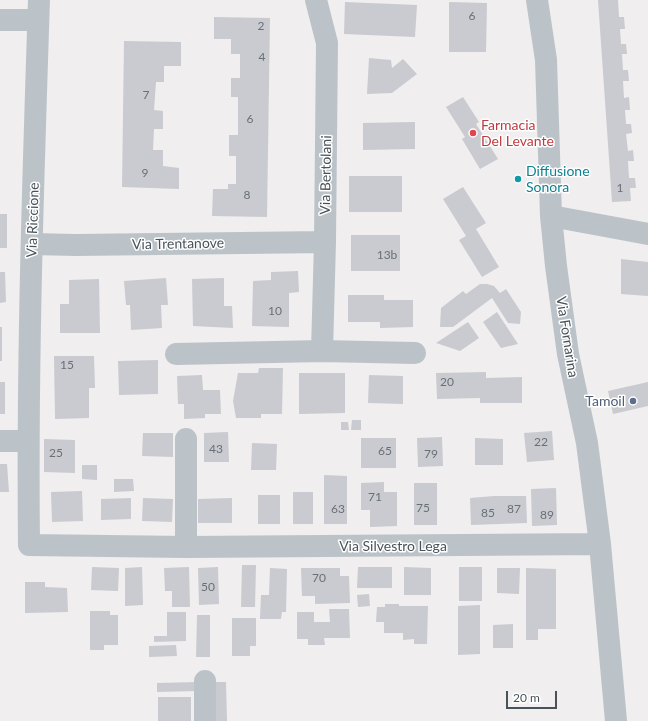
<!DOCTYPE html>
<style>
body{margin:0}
#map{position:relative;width:648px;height:721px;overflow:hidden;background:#f0eeee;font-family:Lato,sans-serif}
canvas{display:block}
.scale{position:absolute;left:506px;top:691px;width:51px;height:18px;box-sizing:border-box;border:2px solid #485259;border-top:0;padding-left:5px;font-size:12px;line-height:14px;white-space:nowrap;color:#485259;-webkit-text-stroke:3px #fff;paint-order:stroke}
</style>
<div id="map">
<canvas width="648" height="721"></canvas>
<div class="scale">20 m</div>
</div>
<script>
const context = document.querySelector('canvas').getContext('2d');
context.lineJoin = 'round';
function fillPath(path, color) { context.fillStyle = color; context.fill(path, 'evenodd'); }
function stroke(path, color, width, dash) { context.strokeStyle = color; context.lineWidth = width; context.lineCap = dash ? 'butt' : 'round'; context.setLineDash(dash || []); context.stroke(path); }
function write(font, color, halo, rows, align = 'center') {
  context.font = font + ' Lato,sans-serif'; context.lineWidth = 3; context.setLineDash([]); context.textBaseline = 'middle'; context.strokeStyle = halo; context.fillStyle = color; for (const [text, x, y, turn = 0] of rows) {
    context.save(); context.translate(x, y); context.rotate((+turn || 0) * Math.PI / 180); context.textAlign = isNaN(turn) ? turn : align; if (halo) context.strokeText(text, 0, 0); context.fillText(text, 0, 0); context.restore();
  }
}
fillPath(new Path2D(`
 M598,0H618L619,17H624L625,29H620L621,44H626L627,54H622L623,70H628L629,81H623L624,98L629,97L630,110H625L626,124H631L632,133L626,134L628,151L633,150L634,161H628L629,178H635L636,188H630L631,201L612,202Z
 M345,2L417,5L415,37L344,34Z
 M449,2L487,3L486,52H449Z
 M214,17L270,18L267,217L212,216L213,189H228V184H236V156H229V135H238V97H231V78H240V54H231V39H214Z
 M124,41L181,42V66H164V82H156L154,110L163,111V129H154L153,150H163V166L179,168V189L122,187Z
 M369,58L391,60L392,68L403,59L417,74L392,93L367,94Z
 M463,97L479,122L476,124L498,159L480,169L462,139L465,137L446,107Z
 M415,122V149L363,150V123Z
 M349,176H402V212H349Z
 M463,187L486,223L476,229L499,267L482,277L459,240L466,236L443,199Z
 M0,214H7V248H0Z
 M351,235H400V271H351Z
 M621,259L648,262V296L621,294Z
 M298,271L299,292L289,293V327L252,326L253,281L271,280V272Z
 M0,272H5L6,302L0,303Z
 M166,278L168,305H161L162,328L131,330L130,305H126L124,281Z
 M224,278V306H232L233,328L193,326L192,279Z
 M99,279L100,333H60V304H69V280Z
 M480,284H487L494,286L500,293L506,289L521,312L520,324L508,323L492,298L453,327H440L441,308L463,291L466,294Z
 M348,295H384V300H413V327L380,328V322H348Z
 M497,312L518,344L501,348L483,322Z
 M468,322L479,338L460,351L436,343Z
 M0,327H2V361H0Z
 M54,356H94L95,388H89V418L55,419Z
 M158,360V394L119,395L118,361Z
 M259,368H283L282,414H261V418H236L233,401L238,373H258Z
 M486,372V378L522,377V403H480V398L437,399L436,373Z
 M299,373H345V413L299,414Z
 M202,375L203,390H220L221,414H205V418L184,419V404H178L177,376Z
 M369,375L403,376V404L368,403Z
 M0,382H5V414H0Z
 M648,382V406L613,414L608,391Z
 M352,420H361V430H351Z
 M341,422H348L349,430H341Z
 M552,431L554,460L527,462L524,433Z
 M228,432L229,462H204V433Z
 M143,433H173V457L142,456Z
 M442,437L443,466L418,467L417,438Z
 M361,438H396V468H361Z
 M475,438L503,439V465H475Z
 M44,439L75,440V473L44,472Z
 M252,443L277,444L276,470H251Z
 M0,464H7L9,492H0Z
 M82,465H97V480L82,479Z
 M324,475L347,476V524H324Z
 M114,479H133L134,491L114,492Z
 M384,482V492H397V526L370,527V510H361V483Z
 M414,483H437V525H414Z
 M556,488L557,525L532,526L531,489Z
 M82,491L83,521L52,522L51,492Z
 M293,492H313V524H293Z
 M258,495H280V524H258Z
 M494,496H526L527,523L471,525L470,498Z
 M131,498V519L101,520V499Z
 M143,498L173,499L172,522L142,521Z
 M232,498V523H198V499Z
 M242,565H256L255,607H241Z
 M92,567L119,568L118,591L91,590Z
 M142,567L143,605L125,606V568Z
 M189,567L190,607H172V591H165L164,568Z
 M218,567L219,604L199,605L198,568Z
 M358,567H392V588H357Z
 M404,567L431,568V595H404Z
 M459,567H482V601H459Z
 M270,568L287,569L286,612H282L281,619H260L261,595H269Z
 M301,568H340V576H349L350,603L315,604V596H302Z
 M497,568H520L519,594L497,593Z
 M526,568L556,569V629H538V640H526Z
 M25,582H45V587L67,588L68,612L25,613Z
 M369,594L370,606L358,607L357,595Z
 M385,604H399V606H428L427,644H414V639L403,640V633H384V622H376L377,607H385Z
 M480,605V654L458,655V606Z
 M329,609H349L350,638H324L325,645H308V639H297V612H314V622H330Z
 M90,611H110V615H118V645H104V650H90Z
 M167,612H186V641L154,642V636H167Z
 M197,615H210V657H196Z
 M232,618H256V646H250V656H232Z
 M513,624V648H493V625Z
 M176,645L177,656L149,657V646Z
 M198,682V691L157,692V683Z
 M214,682H226L227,721H215Z
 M158,697H191V721H158Z`), '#c9cbd0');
stroke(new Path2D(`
 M39,0C33,182 27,363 29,545L186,547L600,544
 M537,0L546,60L551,216L556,266L568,354L587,443L600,544L616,721
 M0,20H38
 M551,216L648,234
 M32,244L76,245L325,242
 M322,351L415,353
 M176,354L322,351L325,242L327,43L316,0
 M186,439V547
 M0,441H28
 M205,681V721`), '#bbc3c9', 22);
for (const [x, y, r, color] of [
 [473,133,4,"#e0444e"],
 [518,179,4,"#0f9aa8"],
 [633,401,4,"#5c6f8a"]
]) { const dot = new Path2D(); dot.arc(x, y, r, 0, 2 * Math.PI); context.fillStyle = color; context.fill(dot); stroke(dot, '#fff', 1.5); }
write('12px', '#687077', null, [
 ["6",472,16],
 ["2",261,26],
 ["4",262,57],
 ["7",146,95],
 ["6",250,119],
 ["9",145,173],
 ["1",620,188],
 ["8",247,195],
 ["13b",387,255],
 ["10",275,311],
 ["15",67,365],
 ["20",447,382],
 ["22",541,442],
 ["43",216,449],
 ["65",385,451],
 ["25",56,453],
 ["79",431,454],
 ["71",375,497],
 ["75",423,508],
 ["63",338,509],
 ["87",514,509],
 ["85",488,513],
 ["89",547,515],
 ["70",319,578],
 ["50",208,587]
]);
write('14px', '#be3a42', '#fff', [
 ["Farmacia",481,125],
 ["Del Levante",481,141]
], 'left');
write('14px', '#0d838f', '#fff', [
 ["Diffusione",526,171],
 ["Sonora",526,187]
], 'left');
write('14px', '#485259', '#fff', [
 ["Via Bertolani",326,175,-89],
 ["Via Riccione",33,220,-88],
 ["Via Trentanove",178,244,-1],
 ["Via Fornarina",567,337,81],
 ["Via Silvestro Lega",393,546]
]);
write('14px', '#4e5e75', '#fff', [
 ["Tamoil",625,401]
], 'right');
</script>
